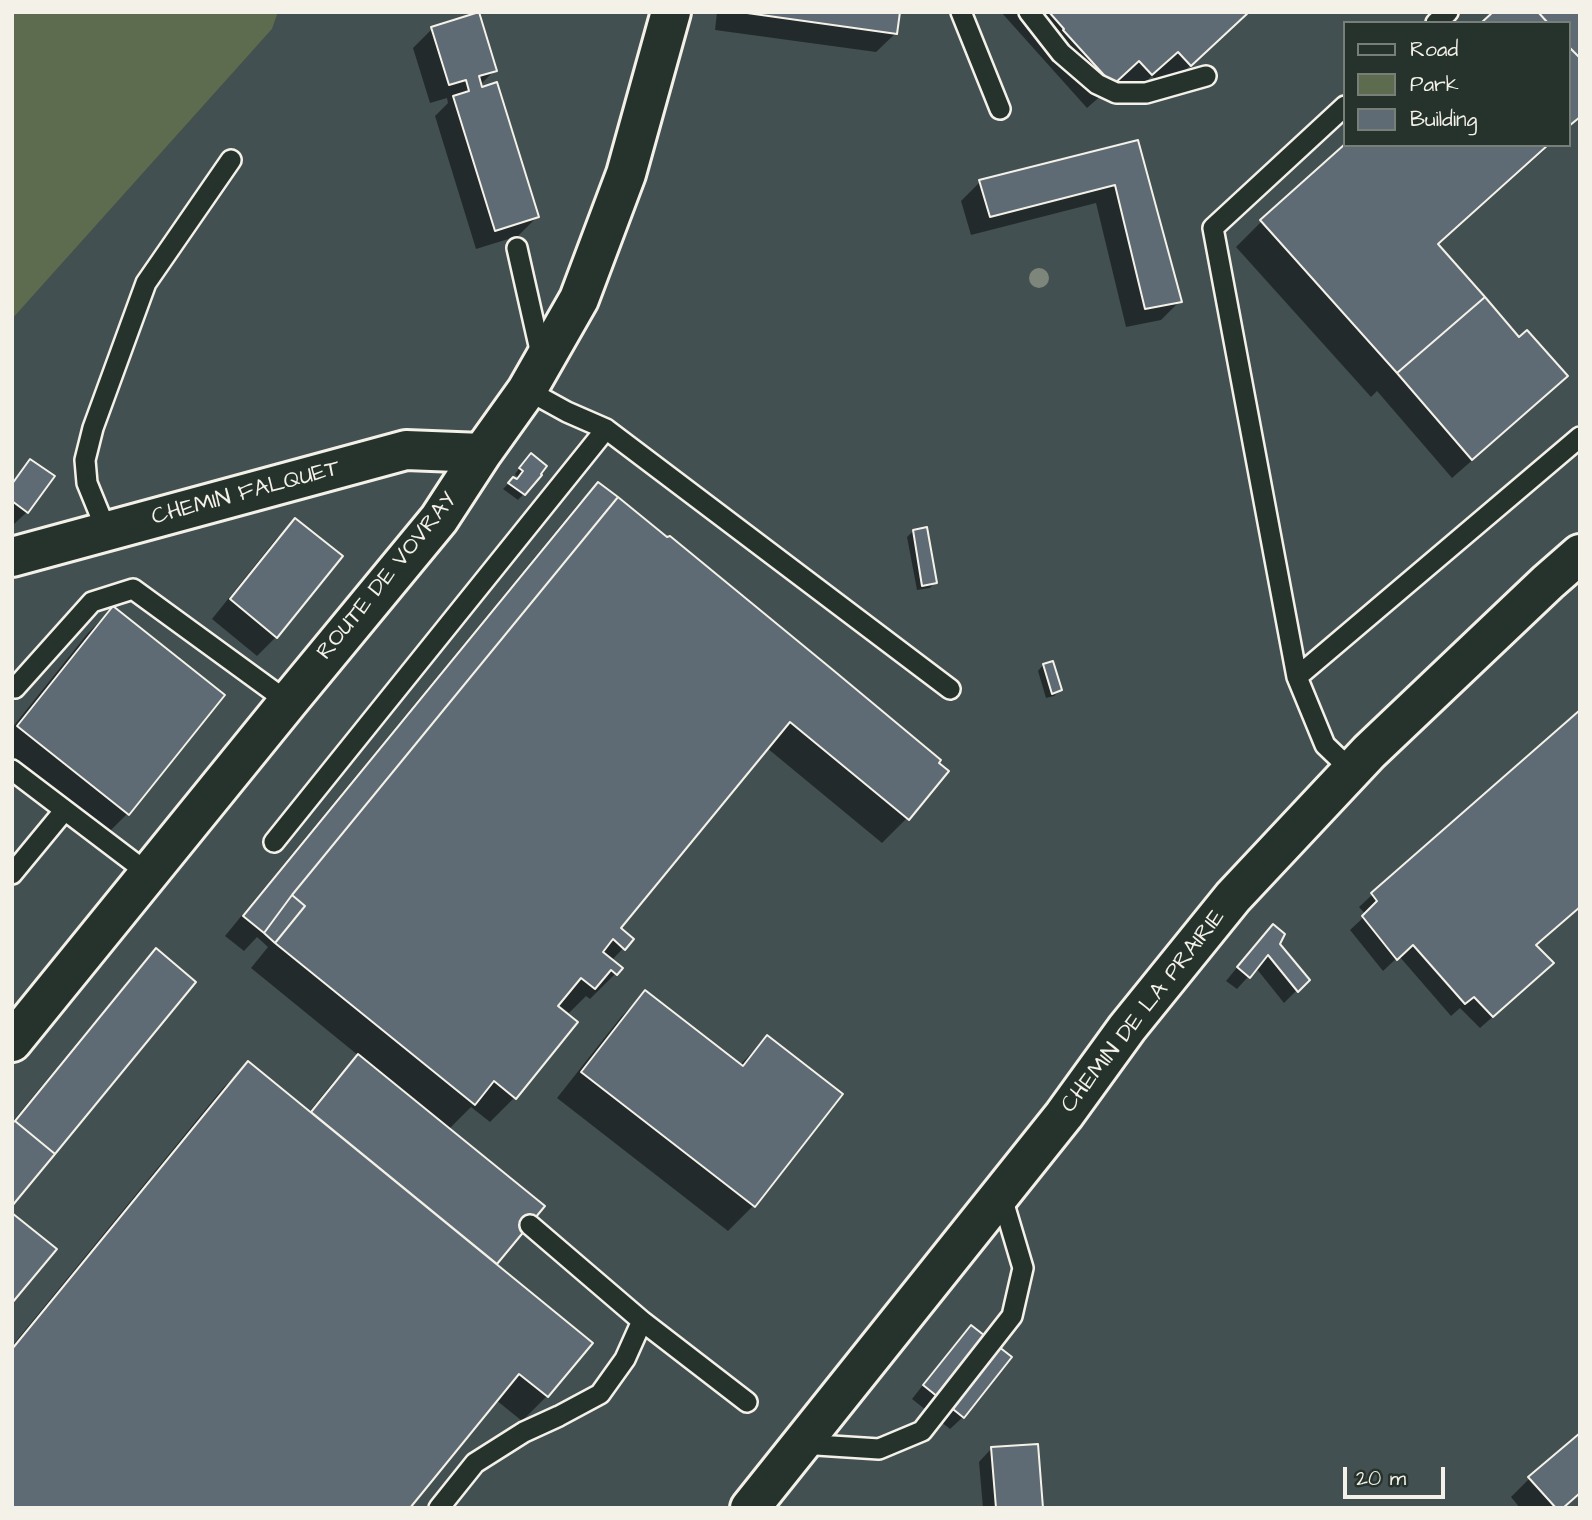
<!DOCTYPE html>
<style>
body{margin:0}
#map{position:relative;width:1592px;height:1520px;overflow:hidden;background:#374442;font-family:"Architects Daughter",sans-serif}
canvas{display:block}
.frame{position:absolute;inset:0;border:14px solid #f4f1e8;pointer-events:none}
.legend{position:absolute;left:1343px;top:21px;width:228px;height:126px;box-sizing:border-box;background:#26332d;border:2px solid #787f78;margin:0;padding:9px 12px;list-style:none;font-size:21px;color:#f4f1e8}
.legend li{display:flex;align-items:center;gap:14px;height:35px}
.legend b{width:35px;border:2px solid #787f78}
.scale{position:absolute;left:1343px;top:1467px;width:102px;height:32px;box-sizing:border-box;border:4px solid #f4f1e8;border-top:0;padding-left:9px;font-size:21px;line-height:24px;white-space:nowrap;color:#f4f1e8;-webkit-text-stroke:5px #26332d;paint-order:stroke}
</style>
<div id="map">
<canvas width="1592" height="1520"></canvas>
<div class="frame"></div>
<ul class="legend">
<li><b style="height:9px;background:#26332d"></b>Road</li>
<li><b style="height:19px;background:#5d6c4e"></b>Park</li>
<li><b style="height:19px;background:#5e6b74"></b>Building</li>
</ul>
<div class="scale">20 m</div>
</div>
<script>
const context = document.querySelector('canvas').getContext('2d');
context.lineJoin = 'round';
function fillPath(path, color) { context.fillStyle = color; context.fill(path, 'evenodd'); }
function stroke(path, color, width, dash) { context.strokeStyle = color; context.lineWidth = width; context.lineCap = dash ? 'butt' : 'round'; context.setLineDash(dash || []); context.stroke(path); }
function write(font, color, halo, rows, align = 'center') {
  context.font = font + ' "Architects Daughter",sans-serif'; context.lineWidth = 7; context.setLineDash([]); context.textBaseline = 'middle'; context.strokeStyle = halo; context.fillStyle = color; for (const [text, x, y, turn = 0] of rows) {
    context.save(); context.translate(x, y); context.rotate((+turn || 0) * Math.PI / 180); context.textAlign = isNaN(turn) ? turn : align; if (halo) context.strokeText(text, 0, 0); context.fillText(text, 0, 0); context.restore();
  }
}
fillPath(new Path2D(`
 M278,12H1580V1508H12V319L272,29ZM1345,23H1569V145H1345Z`), '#435051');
fillPath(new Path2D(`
 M12,12H278L272,29L12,319Z`), '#5d6c4e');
fillPath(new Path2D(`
 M717,12H898L896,33L876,52L715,30Z
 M1001,12H1248L1165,89L1152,76L1126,99L1113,85L1087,108Z
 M432,29L495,70L480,85L537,217L518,236L476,249L435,116L448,103L447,98L430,103L413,48Z
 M1136,142L1180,301L1161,320L1126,327L1096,203L971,235L961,201L980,182Z
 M1346,145H1550L1437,246L1519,339L1566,376L1547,395L1452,478L1377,391L1371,397L1236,247L1261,222Z
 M31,461L27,512L14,524L12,522V482Z
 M525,461L540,476L518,500L503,489L513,479L516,481L518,478L515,474Z
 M598,484L907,818L882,843L767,748L619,928L632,939L611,961L620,969L590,999L586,996L569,1013L554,1001L515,1097L490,1122L471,1107L448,1130L542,1207L495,1265L591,1343L547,1396L522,1421L496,1400L12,1508V1346L223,1088L248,1063L309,1112L334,1081L359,1056L251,968L268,947L257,937L244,951L225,936L579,503Z
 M295,521L276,637L257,656L212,619L276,539Z
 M913,531L935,582L930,588L917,590L907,537Z
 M113,608L223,695L127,814L102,839L12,767V728L88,633Z
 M1043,665L1060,690L1054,696L1046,698L1038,671Z
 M1580,712L1535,945L1539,976L1480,1028L1460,1008L1451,1016L1399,956L1383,971L1350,930L1366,915L1359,907L1372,895Z
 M1273,926L1277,944L1307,980L1284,1003L1256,968L1237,989L1226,981L1261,938Z
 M156,950L12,1204V1122L138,969Z
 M646,992L740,1065L767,1037L841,1094L753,1206L728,1231L557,1098L621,1017Z
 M971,1327L963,1417L950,1429L912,1399L959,1339Z
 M1580,1435V1494L1564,1508H1520L1511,1497L1530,1478Z
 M991,1449L1042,1508H983L979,1462Z`), '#0007');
const building = new Path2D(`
 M479,12L497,71L479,76L482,87L497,82L539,217L495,231L453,96L469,91L466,80L449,85L431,27Z
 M740,12H900L897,34Z
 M1049,12H1249L1191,66L1178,52L1152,75L1139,61L1113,85L1063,30L1064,29Z
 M1493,12H1538L1548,23H1481Z
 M1538,12H1580V58L1569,47V23H1548Z
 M1569,47L1580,58V117L1569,126Z
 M1138,140L1182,302L1145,309L1115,185L990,217L979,180Z
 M1345,144L1548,145L1438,244L1485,297L1397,373L1260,220Z
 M1485,297L1519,337L1527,330L1568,376L1472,460L1397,373Z
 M531,453L547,466L541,474L542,475L525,495L508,483L513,477L517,479L523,471L519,468Z
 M30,459L55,476L28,513L12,501V484Z
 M598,482L618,497L292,895L264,933L243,916Z
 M618,497L667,537L670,536L833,670L941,760L939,763L949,771L909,820L790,722L621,928L634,939L625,950L613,939L603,952L623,968L617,975L611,970L595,989L581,978L558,1006L578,1022L516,1099L494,1081L475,1105L275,943L305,906L292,895Z
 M295,518L343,556L277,638L230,599Z
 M927,527L937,583L922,586L913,530Z
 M113,606L225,695L129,815L17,726Z
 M1053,661L1062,690L1052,694L1043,664Z
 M1580,710V907L1536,945L1554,963L1493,1017L1474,997L1465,1004L1413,945L1397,960L1362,916L1377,901L1371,893Z
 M292,895L305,906L275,943L264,933Z
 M1273,924L1285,934L1280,944L1310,980L1298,992L1268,955L1250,978L1237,967Z
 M156,948L196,982L55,1154L15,1121Z
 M645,990L743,1066L767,1035L843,1094L755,1207L581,1072Z
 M358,1054L545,1206L497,1264L311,1112Z
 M248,1061L593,1343L548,1397L519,1374L410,1508H12V1349Z
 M15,1121L55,1154L12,1206V1123Z
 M12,1213L57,1249L12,1303Z
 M971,1325L1012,1357L964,1418L923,1385Z
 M1580,1433V1493L1563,1508H1556L1528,1477Z
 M1038,1444L1043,1508H996L991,1447Z`);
fillPath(building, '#5e6b74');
stroke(building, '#f4f1e8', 2);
const service = new Path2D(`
 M961,12L1000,109
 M1029,12L1061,53L1097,84L1116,93H1146L1206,76
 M1436,23L1448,12
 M1345,106L1213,228L1297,677L1325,745L1351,770
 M517,248L542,359
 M606,429L950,689
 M107,532L87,483L85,460L93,428L146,283L231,160
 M1297,677L1580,437
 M15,688L92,602L133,589L288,702
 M12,770L149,874
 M274,842L606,429L567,412L527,390
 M12,874L64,811
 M642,1321L747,1402
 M801,1444L879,1449L922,1431L1012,1316L1023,1268L1001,1194
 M439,1508L475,1463L524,1432L559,1416L600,1394L625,1359L642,1321L530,1225`);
const minor = new Path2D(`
 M12,557L406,450L482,453
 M12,1042L288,702L439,519L482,453L527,390L579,299L626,174L671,12
 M750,1508L1064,1115L1127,1028L1233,897L1369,752L1548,582L1580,554`);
stroke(service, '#f4f1e8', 24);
stroke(minor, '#f4f1e8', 44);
stroke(service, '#26332d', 19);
stroke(minor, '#26332d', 38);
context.fillStyle = '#7e867b';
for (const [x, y] of [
 [1039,278]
]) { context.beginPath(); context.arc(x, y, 10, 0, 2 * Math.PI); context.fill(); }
write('23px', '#f4f1e8', '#26332d', [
 ["CHEMIN FALQUET",246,494,-15],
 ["ROUTE DE VOVRAY",388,577,-51],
 ["CHEMIN DE LA PRAIRIE",1144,1012,-52]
]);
</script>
